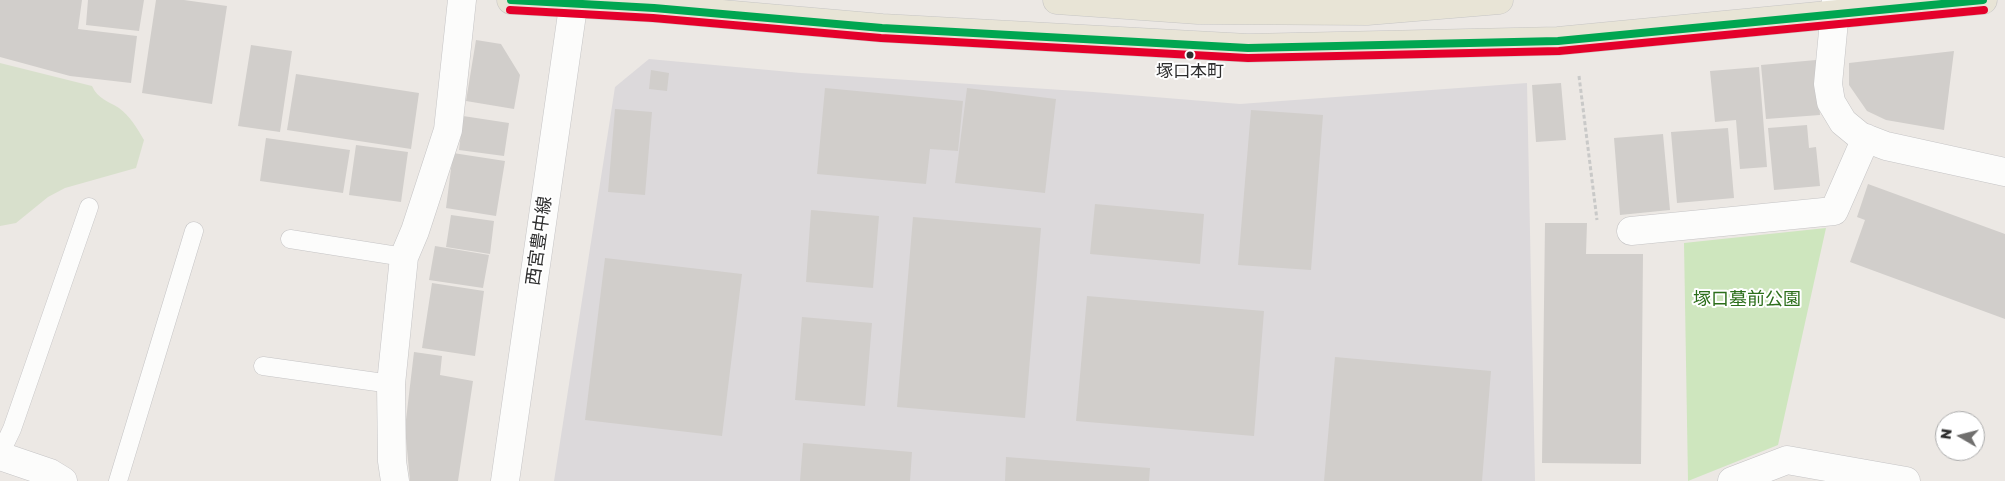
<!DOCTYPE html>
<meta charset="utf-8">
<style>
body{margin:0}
#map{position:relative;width:2005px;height:481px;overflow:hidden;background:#ece8e4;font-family:"Golos Text",sans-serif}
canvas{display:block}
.north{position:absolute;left:1935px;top:411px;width:50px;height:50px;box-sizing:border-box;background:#fff;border:1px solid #ababab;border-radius:50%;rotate:278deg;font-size:14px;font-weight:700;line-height:20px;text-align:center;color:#2e2e2e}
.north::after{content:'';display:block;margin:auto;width:18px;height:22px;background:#706f6e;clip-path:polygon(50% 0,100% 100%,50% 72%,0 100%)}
</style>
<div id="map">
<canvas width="2005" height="481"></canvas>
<div class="north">N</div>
</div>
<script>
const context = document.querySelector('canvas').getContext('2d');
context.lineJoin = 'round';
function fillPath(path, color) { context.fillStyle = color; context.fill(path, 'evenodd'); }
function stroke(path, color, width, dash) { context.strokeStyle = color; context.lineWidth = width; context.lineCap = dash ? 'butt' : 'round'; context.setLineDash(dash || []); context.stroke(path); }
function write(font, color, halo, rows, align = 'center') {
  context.font = font + ' "Golos Text","Noto Sans JP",sans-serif'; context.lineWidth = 4; context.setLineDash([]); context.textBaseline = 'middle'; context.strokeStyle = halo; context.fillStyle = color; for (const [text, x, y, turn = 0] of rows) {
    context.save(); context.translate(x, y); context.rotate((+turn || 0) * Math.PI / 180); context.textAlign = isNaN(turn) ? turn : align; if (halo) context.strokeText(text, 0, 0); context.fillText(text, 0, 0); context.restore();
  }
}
fillPath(new Path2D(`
 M649,59L801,73L1093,92L1240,104L1527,83L1535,481H554L615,87Z`), '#dcd9db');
fillPath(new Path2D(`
 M1826,228L1778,445L1688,481L1684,243Z`), '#cee6be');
fillPath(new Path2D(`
 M0,63L92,86C98,99 108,101 119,108C130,116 137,128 144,140L136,168L65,188L48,197L16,223L0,226Z`), '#d8e0cc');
fillPath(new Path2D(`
 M0,0H82L78,29L137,36L131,83L70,76L0,57Z
 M88,0H144L139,31L86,25Z
 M156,0H184L227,6L212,104L142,93Z
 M476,40L501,44L520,75L514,109L466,101Z
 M251,45L292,51L280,132L238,126Z
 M1954,51L1944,130L1886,120L1867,111L1849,85V63Z
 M1816,60L1820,115L1766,119L1761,65Z
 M1759,67L1767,167L1740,169L1736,120L1715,122L1710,71Z
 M651,70L669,73L667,91L649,89Z
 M296,74L419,93L411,149L287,130Z
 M1561,83L1566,140L1536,142L1532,85Z
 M825,88L963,101L958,151L930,149L926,184L817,174Z
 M967,88L1056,99L1045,193L955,183Z
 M615,109L652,112L645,195L608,192Z
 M1251,110L1323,115L1311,270L1238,265Z
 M463,116L509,123L504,156L459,150Z
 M1807,125L1809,148L1816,147L1820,186L1774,190L1768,128Z
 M1728,128L1734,198L1677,203L1671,132Z
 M1663,134L1670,210L1620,215L1614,138Z
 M266,138L350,150L343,193L260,181Z
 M356,145L408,152L401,202L349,195Z
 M453,153L505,161L496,216L446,208Z
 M1868,184L2005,234V319L1850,262L1865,220L1857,217Z
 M1095,204L1204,214L1200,264L1090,254Z
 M811,210L879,216L873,288L806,282Z
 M451,215L494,221L490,254L446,247Z
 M913,217L1041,228L1025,418L897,407Z
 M1545,223H1587L1586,254H1643L1641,464L1542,463Z
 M435,246L489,255L483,288L429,280Z
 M605,258L742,274L722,436L585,420Z
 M432,283L484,291L475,356L422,348Z
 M1087,296L1264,311L1254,436L1076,421Z
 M802,317L872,323L865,406L795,400Z
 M414,352L442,356L440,375L473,381L458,481H410L405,428Z
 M1335,357L1491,371L1482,481H1324Z
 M803,443L912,452L910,481H800Z
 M1006,457L1150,468L1149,481H1005Z`), '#d1cecb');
const lane = new Path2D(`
 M290,239L404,257
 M263,366L391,384
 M0,454L12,429L89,207
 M118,481L194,231`);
const street = new Path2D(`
 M1836,0L1828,84L1831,102L1843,122L1860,136L1886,146L2005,172
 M1631,231L1834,211L1866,138
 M0,456L50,473L63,481
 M395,481L392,461L391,384L404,257L415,231L448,130L462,0
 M1732,481L1787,460L1906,481`);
const secondary = new Path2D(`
 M505,481L574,0`);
const primary = new Path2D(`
 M511,0L654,8L882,28L1248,48L1558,41L1983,0
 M1057,0L1198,10L1367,11L1499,0`);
stroke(lane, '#c5c4c5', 19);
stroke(street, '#c5c4c5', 29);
stroke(secondary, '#c5c4c5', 29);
stroke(primary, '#c6c5c4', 29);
stroke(new Path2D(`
 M1579,76L1597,220`), '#c9c9c8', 3, [4, 2.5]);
stroke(lane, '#fcfcfb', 18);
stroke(street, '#fcfcfb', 28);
stroke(secondary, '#fcfcfb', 28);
stroke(primary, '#e8e4d6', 28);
stroke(new Path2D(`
 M511,0L654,8L882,28L1248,48L1558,41L1983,0`), '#00a651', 8);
stroke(new Path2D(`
 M510,10L653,18L881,38L1248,58L1559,51L1984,10`), '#e4002b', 8);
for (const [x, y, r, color] of [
 [1190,55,4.5,"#2e2e2e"]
]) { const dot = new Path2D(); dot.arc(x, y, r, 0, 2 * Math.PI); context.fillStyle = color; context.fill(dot); stroke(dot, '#fff', 2); }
write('17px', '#2e2e2e', '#fff', [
 ["塚口本町",1190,72]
]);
write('18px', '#2e2e2e', '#fff', [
 ["西宮豊中線",539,241,-82]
]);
write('18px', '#2c6e1b', '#fff', [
 ["塚口墓前公園",1747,299]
]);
</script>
